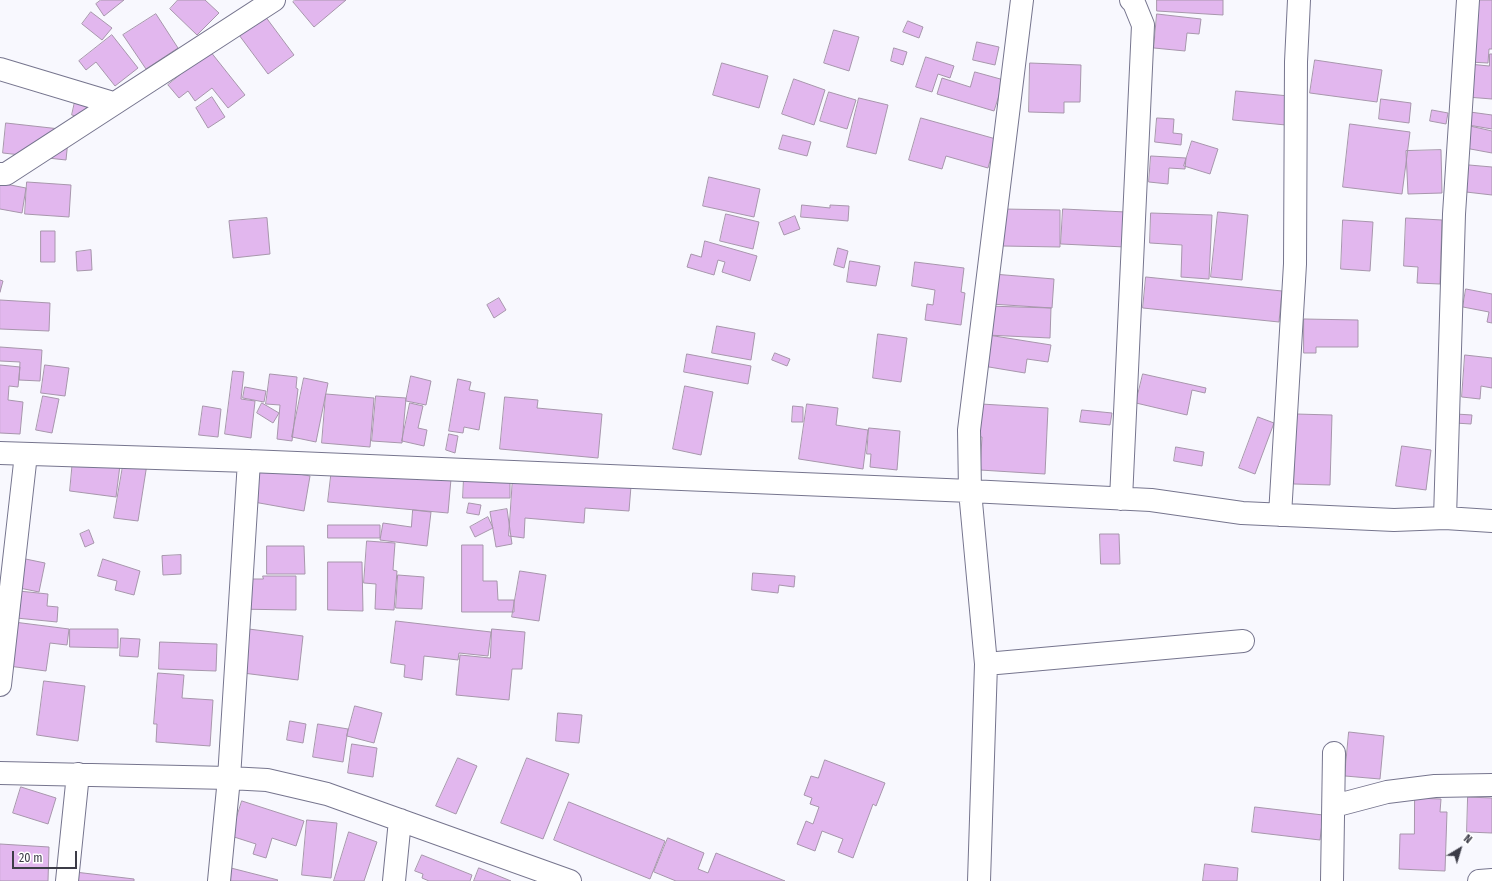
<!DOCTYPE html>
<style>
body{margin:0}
#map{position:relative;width:1492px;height:881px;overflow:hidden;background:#f8f8fe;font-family:"Fira Sans Condensed",sans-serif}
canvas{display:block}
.north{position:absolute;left:1440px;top:829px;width:40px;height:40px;-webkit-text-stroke:3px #fff;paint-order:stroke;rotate:38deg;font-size:11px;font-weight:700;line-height:16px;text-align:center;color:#3c3c47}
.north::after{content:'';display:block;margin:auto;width:14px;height:18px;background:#3c3c47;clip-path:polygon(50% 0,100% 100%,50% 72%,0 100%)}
.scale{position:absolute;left:12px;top:851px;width:65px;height:18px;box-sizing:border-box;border:2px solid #3c3c47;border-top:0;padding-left:5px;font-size:12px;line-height:14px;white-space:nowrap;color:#3c3c47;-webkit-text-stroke:3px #fff;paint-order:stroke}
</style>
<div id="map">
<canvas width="1492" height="881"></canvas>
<div class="north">N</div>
<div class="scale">20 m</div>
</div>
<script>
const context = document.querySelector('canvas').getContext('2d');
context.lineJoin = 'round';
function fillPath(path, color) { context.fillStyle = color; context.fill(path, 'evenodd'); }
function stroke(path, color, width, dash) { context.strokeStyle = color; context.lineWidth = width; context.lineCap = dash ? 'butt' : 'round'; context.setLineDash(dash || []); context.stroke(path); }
const building = new Path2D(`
 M101,0H124L104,16L96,4Z
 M178,0H205L219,13L197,35L170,9Z
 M295,0H346L314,27L293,2Z
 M1157,0H1223V15L1157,11Z
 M1474,0H1492V49H1489L1488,63L1469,62Z
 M91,12L112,28L102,40L82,24Z
 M156,14L178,48L146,69L123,35Z
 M1157,14L1201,19L1199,34L1187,33L1185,51L1154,48Z
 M265,16L294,55L268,74L239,35Z
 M908,21L923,27L919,38L903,32Z
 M834,30L859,37L849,71L824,63Z
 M112,35L138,68L115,86L96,62L86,70L79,61Z
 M977,42L999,47L995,65L973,60Z
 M894,48L907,52L903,65L891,61Z
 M210,51L245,95L228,108L212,88L195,101L188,91L179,98L168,85Z
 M1490,54H1492V99L1467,97L1469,64L1489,66Z
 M926,57L954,66L950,78L938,74L932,92L916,87Z
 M1315,60L1382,70L1377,102L1310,93Z
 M722,63L768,76L759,108L713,95Z
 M1030,63L1081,65L1080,102H1064V113L1029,112Z
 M975,72L1004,80L994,111L937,94L942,78L970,87Z
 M794,79L825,90L814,125L782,114Z
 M1236,91L1289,96L1286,125L1233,120Z
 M829,92L856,100L847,129L820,121Z
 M76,97L105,104L100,123L72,115Z
 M212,97L225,117L208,128L196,108Z
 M859,98L888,105L876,154L847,147Z
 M1381,99L1411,103L1409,123L1379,119Z
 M1432,110L1448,113L1446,124L1430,121Z
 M1470,112L1492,115V129L1468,125Z
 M921,118L996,139L988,168L946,156L942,169L909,160Z
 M1157,118L1174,119L1173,133L1182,134L1181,145L1155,142Z
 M6,123L69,130L66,160L3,153Z
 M1350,124L1410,132L1402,194L1343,187Z
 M1470,126L1492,131V153L1465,148Z
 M783,135L811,142L807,156L779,149Z
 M1192,141L1218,149L1210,174L1184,166Z
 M1441,150L1442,193L1408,194L1406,151Z
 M1151,156L1186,158L1185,169L1169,168L1168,184L1149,182Z
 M1469,165L1492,167V195L1466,192Z
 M709,177L760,189L754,217L703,206Z
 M27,182L71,185L69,217L25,214Z
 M0,183L26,188L22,213L0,209Z
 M802,205L830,208V205L849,206L848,221L801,217Z
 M1003,209L1060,210V247L1002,246Z
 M1063,209L1126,212L1125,247L1061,244Z
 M1218,212L1248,215L1242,280L1211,277Z
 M1151,213L1212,215L1209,279L1181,277L1182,245L1150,243Z
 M726,214L759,222L753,249L720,241Z
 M795,216L800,229L784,235L779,223Z
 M267,218L270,254L233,258L229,221Z
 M1406,218L1442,220L1440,284L1417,283L1418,267L1404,266Z
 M1343,220L1373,222L1370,271L1341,269Z
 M41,231H55V262H41Z
 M705,241L757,256L750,281L722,272L725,262L718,260L714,275L687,267L691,254L701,257Z
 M838,248L848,251L844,268L834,265Z
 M91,250L92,270L77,271L76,252Z
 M850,261L880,266L876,286L847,282Z
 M915,262L964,268L961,292L965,293L961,325L925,320L927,304L933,305L935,290L912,286Z
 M993,274L1054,279L1052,308L991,304Z
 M1146,277L1282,291L1279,322L1143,308Z
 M0,280L3,281L0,292Z
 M1466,289L1492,294V323L1487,322L1489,312L1463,307Z
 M499,298L506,310L494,318L487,305Z
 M0,300L50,303L49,331L0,329Z
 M987,306L1051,308L1050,338L986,335Z
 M1304,319L1358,320V347H1316V353H1304Z
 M717,326L755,333L751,360L712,353Z
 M878,334L907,338L901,382L873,378Z
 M988,335L1051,345L1048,362L1027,359L1025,373L983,366Z
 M0,347L42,350L40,381L19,380L20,362L0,361Z
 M775,353L790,359L787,366L772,360Z
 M687,354L751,366L748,384L684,372Z
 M1465,355L1492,358V388L1481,386L1480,399L1462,397Z
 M0,365L20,367L18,387L9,386L8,400L23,402L20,434L0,433Z
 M45,365L69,368L65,396L41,393Z
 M233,371L244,372L241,399L255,401L251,438L225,434Z
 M270,374L297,377L296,388L298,389L292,441L277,439L280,405L266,404Z
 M1143,374L1206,388L1205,393L1192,390L1187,415L1136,403Z
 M411,376L431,381L426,405L406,401Z
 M304,378L328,383L316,442L292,437Z
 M458,379L471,382L469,390L485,393L479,430L464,427L463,433L449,431Z
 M685,386L713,392L701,455L673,449Z
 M245,387L266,391L264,402L243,398Z
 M326,394L374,398L370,447L322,443Z
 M43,396L59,399L52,433L36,430Z
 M376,396L406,398L402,443L372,441Z
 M505,397L538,400L537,408L602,414L598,458L500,449Z
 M262,403L279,413L273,423L257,413Z
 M410,403L423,406L418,428L427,430L424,446L402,441Z
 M807,404L838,408L836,425L868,430L863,469L799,459Z
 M981,404L1048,408L1045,474L980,470L982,437H979Z
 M203,406L221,409L218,437L199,435Z
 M793,406L803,407V422H792Z
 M1082,410L1112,413L1110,425L1080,422Z
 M1296,414L1332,415L1330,485L1294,484Z
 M1456,414L1472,415L1471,424L1455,423Z
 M1258,417L1274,423L1255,474L1239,468Z
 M869,428L900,431L897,470L870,467L871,454H867Z
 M449,434L458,436L455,453L446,450Z
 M1402,446L1431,450L1426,490L1396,486Z
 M1176,447L1204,452L1202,466L1174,461Z
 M73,459L120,465L116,497L70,491Z
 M124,460L147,464L138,521L114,518Z
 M244,464L310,476L304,511L237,499Z
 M332,468L451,479L448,513L328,502Z
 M464,477L510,478V498H463Z
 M513,477L631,486L629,511L585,508L584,523L525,518L524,538L509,536Z
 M469,503L481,505L479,515L467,513Z
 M507,509L512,544L496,547L490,512Z
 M413,510L431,512L427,546L380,540L383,523L411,527Z
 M488,517L493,528L475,537L470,527Z
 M328,525H380V538H328Z
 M89,530L94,543L85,547L80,534Z
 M1100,534H1119L1120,564H1101Z
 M367,541L395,543L393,570L397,571L394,610L375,609L376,584L364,583Z
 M462,545H483V581H497L498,600H514V612H462Z
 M267,546H304L305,574H267Z
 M181,555V574L163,575L162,556Z
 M11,556L45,563L39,592L5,585Z
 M103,559L140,571L134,595L115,590L117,581L98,576Z
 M328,562H362L363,611L328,610Z
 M520,571L546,575L539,621L512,617Z
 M753,573L795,576L794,587L779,585L778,593L752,590Z
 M398,575L424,577L422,609L396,608Z
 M263,576H296V610L234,609L235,579H263Z
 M9,590L48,594L47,606L58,607L57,622L6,617Z
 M6,621L69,629L67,645L50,643L46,671L1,665Z
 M396,621L491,632L488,656L459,653L458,660L424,656L422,680L404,677L405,665L391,663Z
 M241,628L303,636L298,680L235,672Z
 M70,629H118V648L70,647Z
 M492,629L525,632L522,669H512L509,700L456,695L460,655L490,658Z
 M121,638L140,639L138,657L120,656Z
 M160,642L217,644L216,671L159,669Z
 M158,673L184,675L182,698L213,700L210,746L156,742L157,724H154Z
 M44,681L85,686L78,741L37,735Z
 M355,706L382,713L374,743L347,736Z
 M558,713L582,715L579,743L556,741Z
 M290,721L306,724L303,743L287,740Z
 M318,724L348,729L343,762L313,757Z
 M1349,732L1384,736L1380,779L1345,776Z
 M352,744L377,748L373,777L348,773Z
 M458,758L477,766L456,814L436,806Z
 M527,758L569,774L543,839L501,823Z
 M825,760L885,783L876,806L873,804L853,858L838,852L843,839L822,831L815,851L797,844L806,821L813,824L819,807L810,804L812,798L804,795L811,776L818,778Z
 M21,787L56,798L48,824L13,813Z
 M1468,797L1492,798V833L1467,832Z
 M1415,798L1441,799L1440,812H1447L1445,871L1399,869L1400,834H1414Z
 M242,801L304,821L296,846L272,838L266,858L253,854L256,844L231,836Z
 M569,802L665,841L650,879L554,840Z
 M1255,807L1323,815L1320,840L1252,832Z
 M307,820L337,823L331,878L302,875Z
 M349,832L377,842L364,881H334Z
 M668,838L704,853L698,869L708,873L716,853L785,881H676L654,872Z
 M0,844L49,847L48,881H0Z
 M422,855L472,875L470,881H429L422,878L423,874L415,871Z
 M1205,864L1238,868L1237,881H1203Z
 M231,868L278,880L277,881H228Z
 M479,868L511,881H474Z
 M75,872L134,879V881H74Z`);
fillPath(building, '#e2b7ee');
stroke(building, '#a796ac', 1);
const minor = new Path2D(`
 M0,69L113,103
 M0,174H6L274,0
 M0,453L249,461L970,491L1151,500L1242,513L1394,520L1445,518L1492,521
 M1121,499L1143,25L1134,3L1131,0
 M1280,515L1295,264L1296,62L1299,0
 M1445,518L1454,214L1468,0
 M986,664L1243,641
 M0,685L26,454
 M0,773L229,778L267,780L327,794L570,881
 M1334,806L1387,792L1435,786L1492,785
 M67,881L78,774
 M219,881L229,778L249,461
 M394,881L400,820
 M979,881L986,664L970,491L969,430L1022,0
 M1332,881L1334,753
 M1479,881L1492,880`);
stroke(minor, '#76758e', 24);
stroke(minor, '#fff', 22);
</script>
